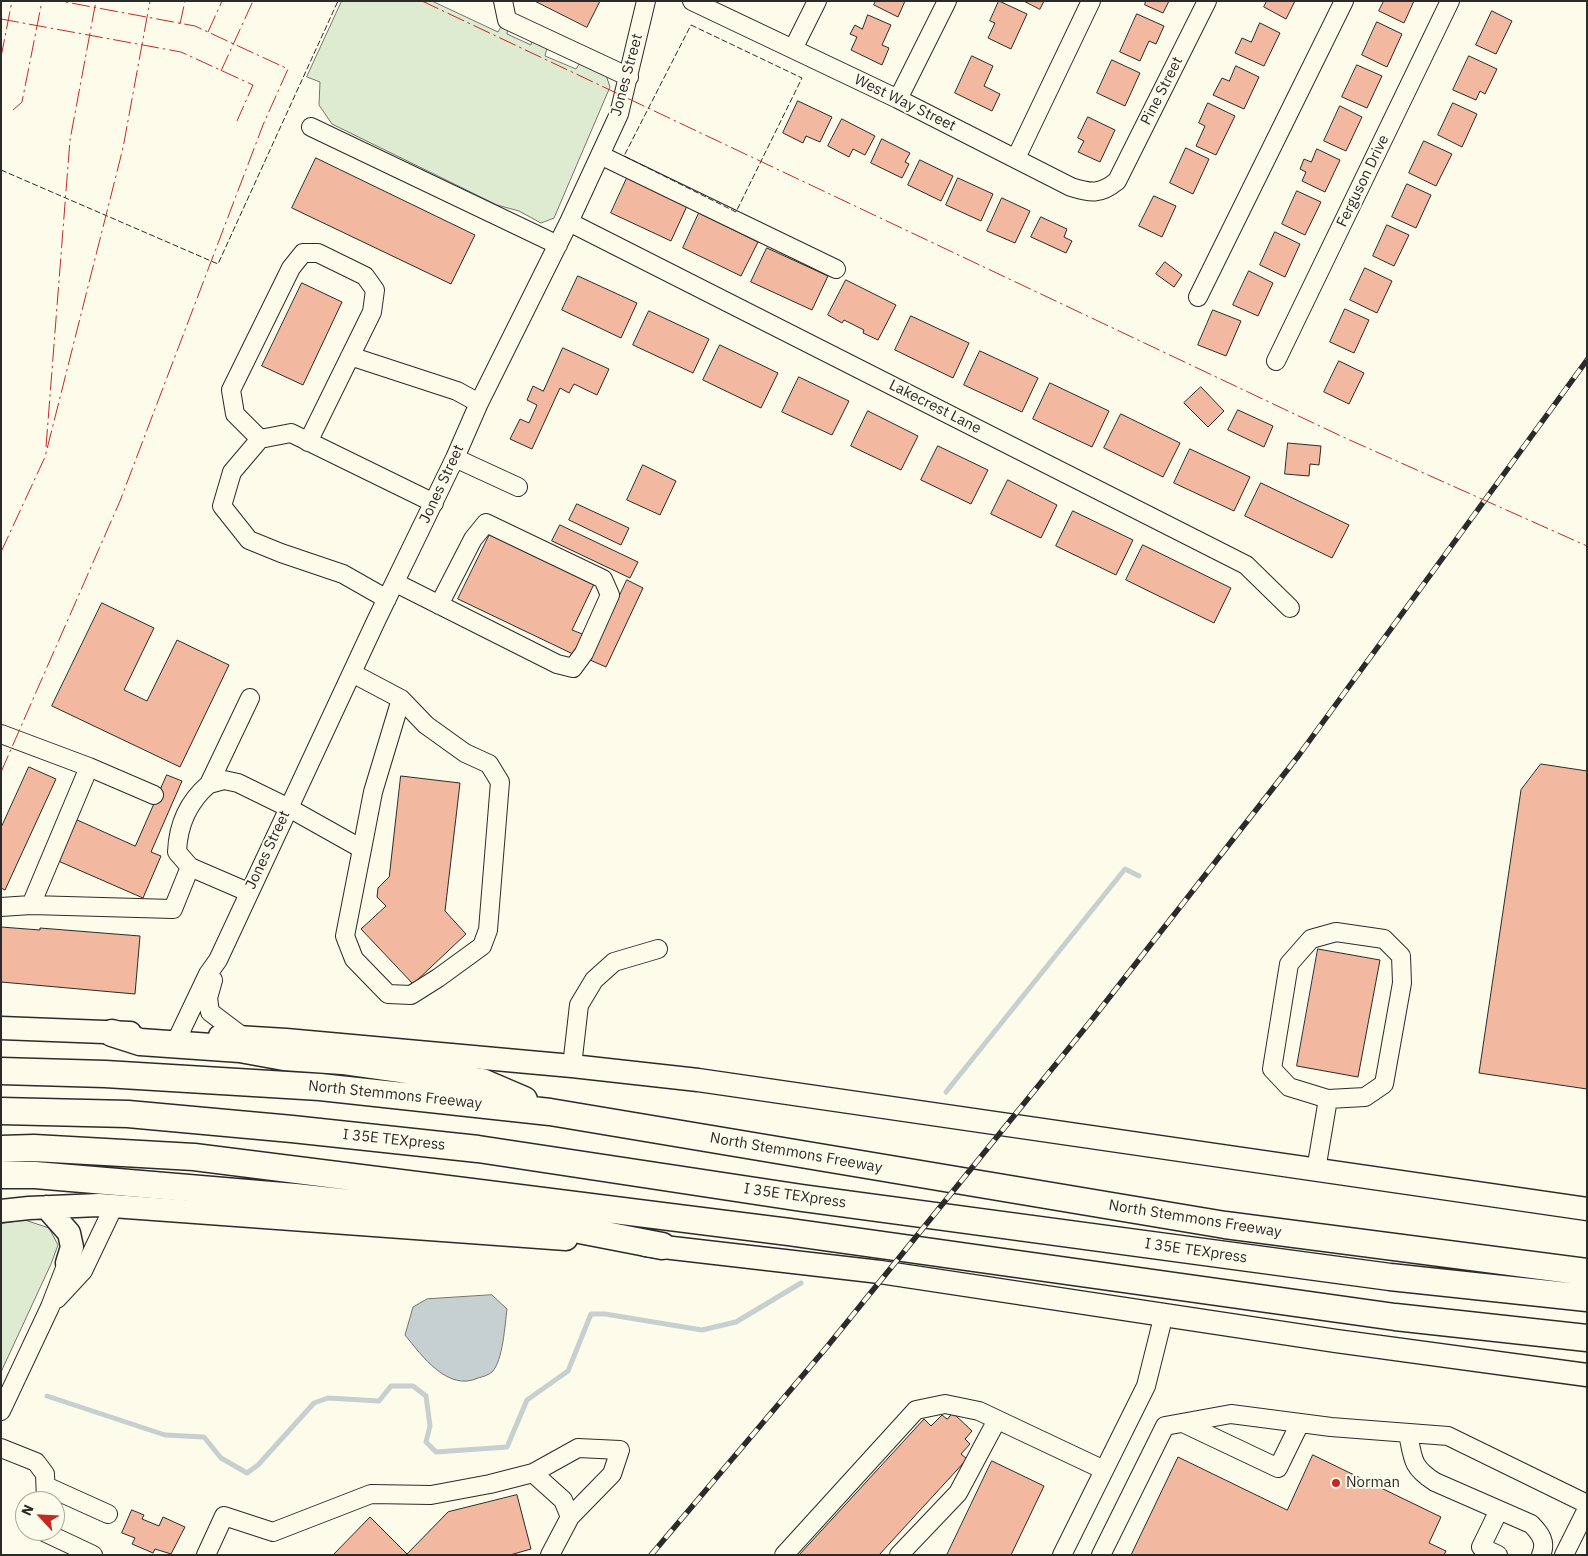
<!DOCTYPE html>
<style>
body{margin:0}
#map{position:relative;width:1588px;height:1556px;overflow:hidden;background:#fdfbea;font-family:"IBM Plex Sans",sans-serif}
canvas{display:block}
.frame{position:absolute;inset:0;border:2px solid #2b2b2b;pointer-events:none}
.north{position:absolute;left:15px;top:1491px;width:50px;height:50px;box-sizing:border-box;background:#fdfbea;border:1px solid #a9a89e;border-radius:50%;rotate:295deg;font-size:14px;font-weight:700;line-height:20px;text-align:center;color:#2b2b2b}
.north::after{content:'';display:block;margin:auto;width:18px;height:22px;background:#c62828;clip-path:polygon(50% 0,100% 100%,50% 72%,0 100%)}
</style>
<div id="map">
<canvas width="1588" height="1556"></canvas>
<div class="frame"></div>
<div class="north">N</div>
</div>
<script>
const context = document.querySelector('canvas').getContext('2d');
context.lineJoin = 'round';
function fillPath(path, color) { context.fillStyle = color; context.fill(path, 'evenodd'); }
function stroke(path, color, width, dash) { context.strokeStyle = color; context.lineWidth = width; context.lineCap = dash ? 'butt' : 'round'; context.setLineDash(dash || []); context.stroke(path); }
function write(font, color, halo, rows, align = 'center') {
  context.font = font + ' "IBM Plex Sans",sans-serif'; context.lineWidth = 4; context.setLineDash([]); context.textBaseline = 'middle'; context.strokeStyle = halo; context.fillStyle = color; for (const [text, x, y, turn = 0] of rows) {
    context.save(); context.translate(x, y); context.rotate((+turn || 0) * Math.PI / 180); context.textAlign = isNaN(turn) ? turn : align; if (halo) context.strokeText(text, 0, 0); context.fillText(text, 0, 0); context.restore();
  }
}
const green = new Path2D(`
 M342,1H432L498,32L503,23L508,25L507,34L531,45L532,36L548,44L545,56L576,69L581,61L605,72L610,87L554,218L541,223L519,211L497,205L332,124L319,105L320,82L307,77Z
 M25,1220L49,1228L58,1245L51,1264L1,1372V1224Z`);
fillPath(green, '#deebd1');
stroke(green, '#74746e', 1);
const water = new Path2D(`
 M492,1295L507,1309C505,1324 503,1361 492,1372C489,1375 482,1377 478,1378C448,1392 422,1356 405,1335L413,1307L427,1299Z`);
fillPath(water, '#c7d0d0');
stroke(water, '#74746e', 1);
stroke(new Path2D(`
 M946,1092L1125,869L1139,876
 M47,1396L165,1435L204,1437L221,1458L247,1473L258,1465L314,1403L328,1398L379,1401L391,1386H413L426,1396L430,1426L426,1442L436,1452L507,1447L527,1400L568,1371L591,1314H605L702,1330L736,1322L801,1283`), '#c7d0d0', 5);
const building = new Path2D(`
 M535,1H600L587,27Z
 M876,1H905L898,17L874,5Z
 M999,1L1027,14L1011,49L988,38L995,23L990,21Z
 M1024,1H1044L1040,9Z
 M1146,1H1169L1163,13L1145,5Z
 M1267,1H1295L1286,19L1264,7Z
 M1384,1H1414L1404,23L1379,11Z
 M1492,11L1512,21L1496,54L1476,45Z
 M1137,14L1164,26L1156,44L1149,41L1140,61L1120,52Z
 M868,15L891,25L882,45L889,48L882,65L851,50L857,37L850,34L855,25L862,29Z
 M1377,22L1402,34L1387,67L1362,55Z
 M1260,23L1280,33L1264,66L1235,53L1242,38L1251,42Z
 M972,56L993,66L984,86L1000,94L992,111L955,93Z
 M1469,56L1497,69L1485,94L1480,91L1476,100L1453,90Z
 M1112,60L1140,73L1125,106L1097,93Z
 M1357,65L1382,76L1367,108L1342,97Z
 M1236,66L1259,77L1244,109L1213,95L1222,78L1229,81Z
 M798,101L832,117L820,142L806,136L803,143L783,133Z
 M1208,103L1235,116L1216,155L1196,146L1205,126L1199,123Z
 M1453,103L1477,114L1462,147L1438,135Z
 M1340,106L1362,117L1346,151L1324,141Z
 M1088,117L1115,130L1100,162L1078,152L1084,141L1078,138Z
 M842,119L875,136L865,155L853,149L849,157L828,146Z
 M882,139L910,153L905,162L909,164L902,178L871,163Z
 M1424,141L1452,154L1436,186L1409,173Z
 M1186,148L1209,159L1193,194L1170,183Z
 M1317,149L1340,160L1325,192L1302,181L1306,172L1300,169L1304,159L1311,162Z
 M316,158L475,235L451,284L292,208Z
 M920,160L953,176L941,201L908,185Z
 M627,178L687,206L671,241L611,213Z
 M958,178L993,194L981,221L946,205Z
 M1407,184L1431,195L1416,228L1392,217Z
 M1297,191L1321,202L1305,235L1282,224Z
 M1154,196L1176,206L1162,237L1139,226Z
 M1002,198L1030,211L1015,243L987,231Z
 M699,213L758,242L741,276L683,248Z
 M1041,217L1067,229L1064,237L1072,241L1066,253L1031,237Z
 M1387,225L1409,235L1394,266L1373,256Z
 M1275,232L1300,244L1285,277L1260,265Z
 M767,248L828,276L812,310L751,282Z
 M1165,262L1182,275L1174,287L1156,274Z
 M1365,268L1392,281L1377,313L1350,300Z
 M1249,271L1273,283L1258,316L1233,305Z
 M578,276L637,303L621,338L562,310Z
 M846,280L896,305L878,340L863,333L864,330L844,320L842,323L828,315Z
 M302,283L342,302L303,385L262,366Z
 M1345,309L1369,320L1354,353L1330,342Z
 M1213,310L1241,321L1226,356L1198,345Z
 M649,311L709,339L693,373L633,345Z
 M911,316L969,343L953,378L895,350Z
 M720,345L778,373L761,408L703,380Z
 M563,348L609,369L597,395L574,384L569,393L560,388L532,449L510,439L520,419L529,423L537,405L527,400L533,386L543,391Z
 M980,351L1038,378L1022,412L964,385Z
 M1339,361L1364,373L1349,404L1324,392Z
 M799,377L849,401L832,435L782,412Z
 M1050,383L1109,411L1092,447L1033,419Z
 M1201,387L1224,411L1208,427L1184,403Z
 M1238,410L1273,426L1264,447L1228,430Z
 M868,411L918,436L901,470L851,446Z
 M1121,414L1180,443L1163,477L1104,448Z
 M1288,443L1321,446L1319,465L1310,464L1309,476L1285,474Z
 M938,446L988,470L971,504L921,480Z
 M1190,449L1250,477L1234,511L1174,483Z
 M643,465L676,481L660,515L627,500Z
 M1008,480L1057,505L1041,538L991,514Z
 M1261,483L1349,525L1332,558L1245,516Z
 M577,504L629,528L621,545L569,520Z
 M1073,511L1133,540L1116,575L1056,546Z
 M560,525L638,562L630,578L552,541Z
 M490,534L594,584L572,630L585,635L575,655L458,599Z
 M1143,545L1231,588L1214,623L1126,580Z
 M627,580L643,588L606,667L590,660Z
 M102,603L154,628L124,690L147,701L177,640L229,665L180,767L52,706Z
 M1541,764L1587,771V1089L1479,1073L1521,790Z
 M29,767L56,779L5,890L1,888V828Z
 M167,775L182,781L151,852L161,856L143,898L56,860L75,819L135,846Z
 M401,776L460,783L445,911L466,934L413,984L361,929L386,906L377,897L378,888L389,877Z
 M1,927L40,930V928L140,936L135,994L1,982Z
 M1318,949L1380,960L1358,1077L1297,1066Z
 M953,1413L972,1431L965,1439L970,1444L961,1454L967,1459L879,1555H799L924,1419L931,1426L942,1415L947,1419Z
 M1313,1455L1441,1517L1429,1543L1446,1551L1444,1555H1131L1178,1457L1287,1510Z
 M992,1461L1044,1486L1011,1555H947Z
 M517,1495L531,1549L510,1555H333L370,1517L407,1554L448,1512Z
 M132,1510L144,1515L142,1519L159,1526L163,1517L185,1527L171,1554L155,1549L153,1553L132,1544L135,1538L122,1533Z`);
fillPath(building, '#f2b8a0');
stroke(building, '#2b2b2b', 1);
const minor = new Path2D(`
 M503,1L507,20L629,77
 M692,1L898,99L1071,187C1090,193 1100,195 1117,181L1207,1
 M793,49L817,1
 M898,99L947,1
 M311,127L558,245
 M600,155L836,269
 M1016,158L1091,1
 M569,222L1246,565L1290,608
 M1198,297L1344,1
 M350,356L457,391L479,403
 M1276,361L1450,1
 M260,439L235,414L231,390L291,268L303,253H318L365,276L375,290L372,312L308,442
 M455,458L518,487
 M396,583L557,664L573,668L584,653L610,595L603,579L486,523L473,539L439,605
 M387,599L343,574L281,553L249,540L222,506L232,472L260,439L291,433L434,503
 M1,734L89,767
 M209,784L224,780L238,783L289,808L362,849L345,936L354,959L388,994L411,995L438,978L482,946L488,930L500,782L489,764L465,753L426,725L401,699L352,673
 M362,849L373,792L401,699
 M248,892L190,867L177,852C178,825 188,802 209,784L250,698
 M31,905L89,767L154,795
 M1,907L31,905L173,909L190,867
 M213,980L208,998L210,1012L243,1037
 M179,1035L208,974L218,960L376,621L455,458L479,403L569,222L619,114L646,1
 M572,1066L579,1005L594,980L614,962L658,949
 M1316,1170L1328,1099L1289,1087L1272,1069L1289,964L1311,939L1336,932L1384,939L1401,956L1402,983L1384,1084L1365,1097L1328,1099
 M57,1299L83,1271L114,1206
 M1,1411L50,1307L67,1263
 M1183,1423L1278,1468L1300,1423
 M1408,1433C1413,1460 1412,1467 1435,1482L1531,1524C1540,1533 1547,1542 1541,1555
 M1,1448L36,1462L45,1474L46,1501
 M533,1473L578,1448L620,1450L612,1474L570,1517
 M46,1486L108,1514
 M42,1531L93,1555
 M206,1555L224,1516L273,1532L371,1494L431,1495L490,1484L533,1473L563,1500L570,1517L550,1555
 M784,1555L916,1410L945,1404L979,1411L1104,1470
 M899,1555L958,1493L997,1420
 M1062,1555L1146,1386L1164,1314
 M1101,1555L1165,1426L1231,1414L1331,1427L1448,1436L1587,1504
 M1498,1555L1481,1547L1499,1510
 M1564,1555L1587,1509`);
const major = new Path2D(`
 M1,1028L130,1033
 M220,1036L286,1040L572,1066L698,1080L1587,1209
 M46,1207L69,1233L72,1247L67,1263
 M1,1211L29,1208L99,1205L566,1239
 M646,1245L880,1272L1336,1341L1587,1375`);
const highway = new Path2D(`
 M112,1033L140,1042L240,1049L284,1057L342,1061L399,1069L482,1082L524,1100
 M1,1071L105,1074L320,1087L550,1112L1225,1225L1587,1272
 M1,1111L128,1114L292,1129L478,1149L802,1198L1390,1277L1587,1298
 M1,1149L34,1148L194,1157L789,1232L1395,1317L1587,1338
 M1,1175H35L295,1197L559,1226L662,1246`);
stroke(minor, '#2b2b2b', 20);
stroke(major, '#2b2b2b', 25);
stroke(highway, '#2b2b2b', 29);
stroke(minor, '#fdfbea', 18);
stroke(major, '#fdfbea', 22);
stroke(highway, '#fdfbea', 26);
const rail = new Path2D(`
 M651,1555L826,1348L1094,1017L1299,755L1587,360`);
stroke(rail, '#2b2b2b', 5.5);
stroke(rail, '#fdfbea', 4, [11]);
stroke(new Path2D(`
 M691,25L802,78L736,212L624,156Z
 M1,170L218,264L338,1`), '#2b2b2b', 1, [6, 2.5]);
stroke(new Path2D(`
 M422,1L1343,437L1587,546
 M1,19L181,52L253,85L237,121
 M180,24L185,1
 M208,32L222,1
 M1,57L12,1
 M221,71L253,1
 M13,110L22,102L42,1
 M46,447L70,140L96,1
 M1,552L45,457L123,148L150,1
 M1,772L120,501L263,125L288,69L195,26L60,1`), '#c62828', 1, [18, 4, 2.5, 4]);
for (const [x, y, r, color] of [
 [1336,1483,5,"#c62828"]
]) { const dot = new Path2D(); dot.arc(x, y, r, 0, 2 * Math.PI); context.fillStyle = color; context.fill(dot); stroke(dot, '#fdfbea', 2); }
write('15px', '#2b2b2b', '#fdfbea', [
 ["Jones Street",627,75,-75],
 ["Pine Street",1162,91,-63],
 ["West Way Street",905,103,26],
 ["Ferguson Drive",1363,181,-64],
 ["Lakecrest Lane",935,407,27],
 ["Jones Street",442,484,-65],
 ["Jones Street",268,850,-65],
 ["North Stemmons Freeway",395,1095,6],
 ["I 35E TEXpress",394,1140,6],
 ["North Stemmons Freeway",796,1153,10],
 ["I 35E TEXpress",795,1196,8],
 ["North Stemmons Freeway",1195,1219,9],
 ["I 35E TEXpress",1196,1251,8]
]);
write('15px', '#2b2b2b', '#fdfbea', [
 ["Norman",1346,1483]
], 'left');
</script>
